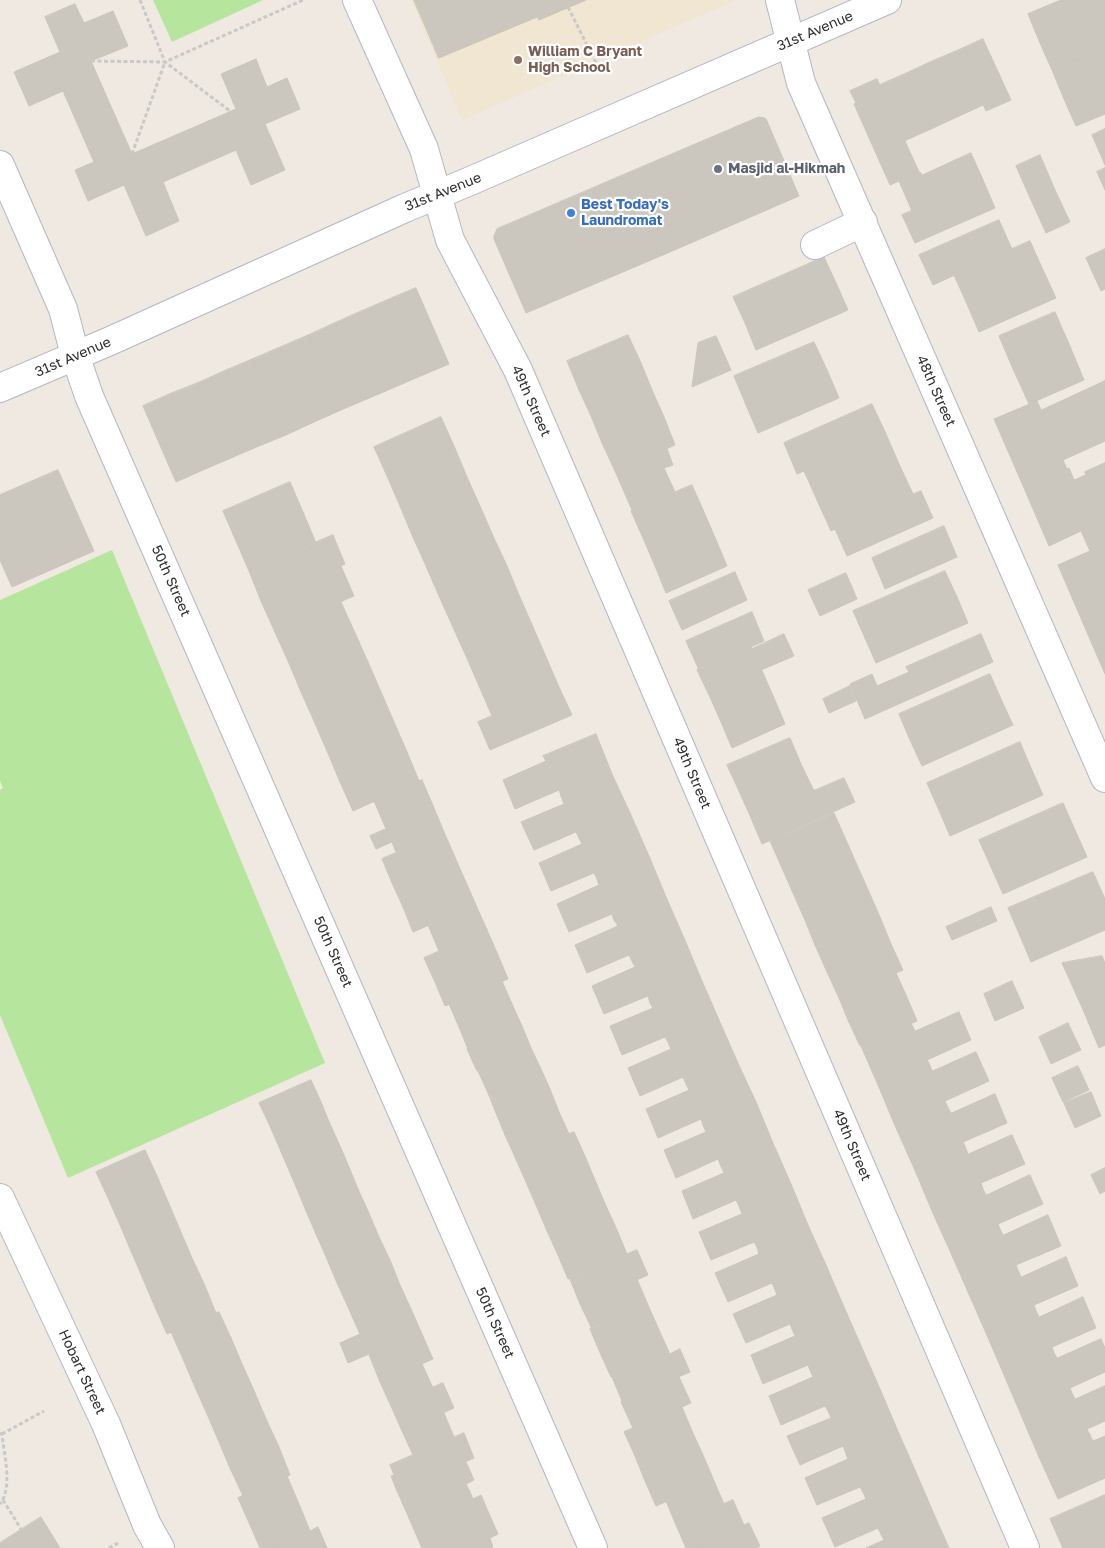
<!DOCTYPE html>
<style>
body{margin:0}
canvas{display:block;background:#efe9e1}
</style>
<canvas width="1105" height="1548"></canvas>
<script>
const context = document.querySelector('canvas').getContext('2d');
context.lineJoin = 'round';
function fillPath(path, color) { context.fillStyle = color; context.fill(path, 'evenodd'); }
function stroke(path, color, width, dash) { context.strokeStyle = color; context.lineWidth = width; context.lineCap = dash ? 'butt' : 'round'; context.setLineDash(dash || []); context.stroke(path); }
function write(font, color, halo, rows, align = 'center') {
  context.font = font + ' "Golos Text",sans-serif'; context.lineWidth = 4.5; context.setLineDash([]); context.textBaseline = 'middle'; context.strokeStyle = halo; context.fillStyle = color; for (const [text, x, y, turn = 0] of rows) {
    context.save(); context.translate(x, y); context.rotate((+turn || 0) * Math.PI / 180); context.textAlign = isNaN(turn) ? turn : align; if (halo) context.strokeText(text, 0, 0); context.fillText(text, 0, 0); context.restore();
  }
}
fillPath(new Path2D(`
 M411,0H734V1L462,120Z`), '#f0e6d1');
fillPath(new Path2D(`
 M153,0H263L172,42Z
 M112,550L325,1063L68,1178L0,1015V790L3,788L0,781V600Z`), '#b6e59e');
const building = new Path2D(`
 M414,0H586L539,20L537,17L439,58Z
 M1061,0H1105V15L1040,43L1028,14Z
 M75,4L84,23L113,11L128,46L91,61L132,154L236,109L221,74L256,59L267,87L287,78L300,109L265,124L285,170L251,185L236,150L163,182L179,221L146,236L124,185L88,201L75,170L94,162L63,91L29,106L14,72L60,52L45,17Z
 M1105,15V48L1052,70L1040,43Z
 M983,39L1011,100L986,111L959,50Z
 M1105,48V81L1064,99L1052,70Z
 M959,50L983,105L957,117L933,61Z
 M933,61L957,117L931,129L907,73Z
 M907,73L931,129L904,141L880,85Z
 M877,79L919,172L890,185L854,104L856,103L850,91Z
 M1105,81V114L1076,126L1064,99Z
 M759,117L765,118L767,121L799,196L663,255L628,173Z
 M1105,129V165L1092,135Z
 M971,153L983,180L912,211L899,181L920,172L922,175Z
 M1040,155L1055,190L1031,200L1016,166Z
 M1105,168V190L1097,172Z
 M628,173L663,255L526,313L494,239V236L497,229Z
 M983,180L995,208L915,243L902,215Z
 M1055,190L1070,222L1046,233L1031,200Z
 M999,220L1012,249L933,285L919,255Z
 M1030,241L1043,270L967,304L954,275Z
 M1105,249V289L1101,291L1086,258Z
 M824,257L836,283L745,323L733,297Z
 M1043,270L1056,298L979,332L967,304Z
 M836,283L848,310L756,350L745,323Z
 M416,288L449,364L423,375L390,299Z
 M390,299L423,375L395,387L362,311Z
 M362,311L395,387L367,399L335,323Z
 M1055,312L1069,344L1013,369L999,336Z
 M335,323L367,399L341,410L309,335Z
 M309,335L341,410L314,422L281,347Z
 M628,335L641,363L579,390L567,361Z
 M716,336L731,370L692,387L698,343Z
 M814,342L827,370L746,405L734,376Z
 M1069,344L1084,380L1029,404L1013,369Z
 M281,347L314,422L286,435L253,359Z
 M253,359L286,435L259,446L227,370Z
 M641,363L652,390L591,416L579,390Z
 M227,370L259,446L231,458L198,383Z
 M827,370L839,398L758,433L746,405Z
 M1105,381V441L1063,460L1067,469L1024,488L994,419L1037,401L1041,410Z
 M198,383L231,458L203,470L170,394Z
 M652,390L664,417L602,443L591,416Z
 M170,394L203,470L176,482L143,406Z
 M872,404L886,434L797,474L784,443Z
 M441,417L454,446L387,476L374,447Z
 M664,417L675,445L615,471L602,443Z
 M886,434L899,464L817,500L804,471Z
 M454,446L467,477L400,506L387,476Z
 M667,449L673,465L664,468L675,492L632,510L615,471Z
 M1105,463V613L1083,623L1058,565L1090,551L1081,531L1049,546L1024,488L1069,468L1074,480L1086,475L1085,472Z
 M899,464L913,494L831,531L817,500Z
 M58,470L94,551L12,587L0,560V495Z
 M467,477L480,506L412,535L400,506Z
 M290,482L303,512L236,541L223,511Z
 M692,485L704,512L643,538L631,511Z
 M921,491L933,518L847,556L835,529Z
 M480,506L493,536L426,566L412,535Z
 M303,512L316,543L249,571L236,541Z
 M704,512L716,540L655,566L643,538Z
 M944,526L957,557L885,589L872,558Z
 M333,535L345,564L261,601L249,571Z
 M493,536L507,566L439,596L426,566Z
 M716,540L727,566L666,593L655,566Z
 M341,566L354,596L274,630L261,601Z
 M507,566L519,595L452,625L439,596Z
 M945,571L957,597L865,638L853,611Z
 M735,572L747,600L682,630L669,601Z
 M846,573L857,599L820,616L808,590Z
 M519,595L533,627L466,656L452,625Z
 M957,597L968,623L876,663L865,638Z
 M341,602L355,633L288,661L274,630Z
 M752,612L764,641L699,670L686,641Z
 M1105,613V674L1083,623Z
 M533,627L546,657L479,686L466,656Z
 M355,633L368,662L301,692L288,661Z
 M784,634L794,656L761,670L752,649Z
 M981,634L993,662L865,719L850,684L872,674L877,686L909,672L906,667Z
 M751,647L763,673L710,697L697,670Z
 M546,657L559,687L492,716L479,686Z
 M368,662L381,692L314,721L301,692Z
 M763,673L774,698L721,722L710,697Z
 M990,674L1001,699L910,740L899,714Z
 M850,686L856,701L829,713L823,699Z
 M559,687L572,715L490,750L478,722Z
 M381,692L394,722L327,751L314,721Z
 M774,698L785,724L732,748L721,722Z
 M1001,699L1013,725L922,766L910,740Z
 M394,722L407,752L340,782L327,751Z
 M596,734L612,774L561,796L559,790L515,809L503,780L546,761L543,756Z
 M790,738L801,764L739,791L727,765Z
 M1020,742L1031,768L938,808L927,783Z
 M407,752L419,781L353,811L340,782Z
 M801,764L814,791L751,818L739,791Z
 M1031,768L1043,795L950,836L938,808Z
 M612,774L631,815L579,838L576,832L534,850L521,822L564,804L561,796Z
 M844,778L855,802L762,844L751,818Z
 M422,780L434,808L386,829L374,801Z
 M1063,803L1075,830L991,867L979,840Z
 M434,808L444,832L396,852L392,842L376,849L370,836Z
 M834,813L846,840L782,868L770,841Z
 M631,815L649,856L597,879L594,873L551,891L539,863L582,844L579,838Z
 M1075,830L1087,857L1003,894L991,867Z
 M444,832L454,855L392,883L382,859Z
 M846,840L857,865L793,893L782,868Z
 M454,855L465,880L403,907L392,883Z
 M649,856L666,897L614,920L612,914L569,932L557,904L599,885L597,879Z
 M857,865L869,892L805,920L793,893Z
 M1093,872L1105,899L1020,936L1008,908Z
 M465,880L476,905L413,932L403,907Z
 M869,892L880,917L815,945L805,920Z
 M666,897L684,938L632,961L629,955L587,973L575,945L618,926L614,920Z
 M1105,899V930L1031,962L1020,936Z
 M476,905L487,930L439,951L428,925Z
 M991,907L997,921L952,940L946,927Z
 M880,917L891,944L827,972L815,945Z
 M487,930L498,955L435,982L424,958Z
 M684,938L702,981L650,1003L648,996L604,1014L592,986L635,967L632,961Z
 M891,944L903,970L839,998L827,972Z
 M498,955L508,979L445,1006L435,982Z
 M1102,956L1105,963V1003L1084,1012L1062,963Z
 M896,973L906,995L848,1020L839,998Z
 M502,981L512,1004L459,1027L449,1004Z
 M702,981L719,1020L668,1042L665,1037L622,1055L610,1026L653,1008L650,1003Z
 M1012,981L1024,1008L995,1021L984,994Z
 M906,995L917,1021L860,1046L848,1020Z
 M1105,1003V1045L1099,1048L1084,1012Z
 M512,1004L522,1026L468,1049L459,1027Z
 M959,1012L971,1040L927,1060L929,1063L878,1085L861,1046L911,1023L915,1031Z
 M719,1020L737,1061L686,1084L683,1077L640,1096L628,1068L671,1049L668,1042Z
 M1068,1023L1081,1050L1051,1064L1039,1037Z
 M522,1026L531,1048L477,1071L467,1049Z
 M531,1048L541,1069L488,1093L478,1071Z
 M976,1052L989,1081L945,1101L947,1106L896,1128L878,1085L929,1063L932,1071Z
 M737,1061L756,1102L703,1125L701,1119L658,1138L646,1109L689,1090L686,1084Z
 M1078,1066L1089,1090L1063,1102L1052,1078Z
 M541,1069L550,1089L496,1113L488,1093Z
 M311,1080L321,1102L269,1124L259,1103Z
 M550,1089L559,1112L505,1135L496,1113Z
 M1091,1092L1101,1116L1075,1128L1064,1103Z
 M995,1094L1007,1123L963,1142L965,1146L914,1168L896,1128L947,1106L951,1113Z
 M321,1102L330,1124L279,1147L269,1124Z
 M756,1102L773,1143L721,1166L718,1159L676,1178L664,1150L706,1132L703,1125Z
 M559,1112L569,1134L515,1157L505,1135Z
 M330,1124L340,1146L288,1168L279,1147Z
 M574,1132L585,1156L526,1182L515,1157Z
 M1012,1135L1025,1164L981,1183L983,1189L932,1211L914,1168L965,1146L968,1154Z
 M773,1143L791,1184L739,1206L736,1200L693,1219L682,1191L724,1173L721,1166Z
 M340,1146L349,1167L297,1189L288,1168Z
 M145,1150L157,1176L108,1198L96,1172Z
 M585,1156L595,1180L536,1205L526,1182Z
 M349,1167L358,1189L306,1211L297,1189Z
 M1105,1168V1191L1100,1194L1091,1175Z
 M1030,1175L1043,1204L998,1224L1000,1229L950,1251L932,1211L983,1189L986,1195Z
 M157,1176L169,1204L120,1225L108,1198Z
 M595,1180L606,1206L547,1231L536,1205Z
 M791,1184L808,1225L757,1247L754,1242L711,1260L699,1232L742,1214L739,1206Z
 M358,1189L368,1211L316,1234L306,1211Z
 M169,1204L180,1230L131,1251L120,1225Z
 M606,1206L617,1230L558,1255L547,1231Z
 M368,1211L379,1237L327,1259L316,1234Z
 M1048,1215L1061,1246L1016,1265L1018,1270L968,1292L950,1251L1000,1229L1003,1235Z
 M808,1225L826,1265L774,1287L772,1283L728,1302L715,1273L759,1254L757,1247Z
 M180,1230L192,1258L143,1279L131,1251Z
 M617,1230L627,1254L568,1279L558,1255Z
 M379,1237L390,1260L337,1283L327,1259Z
 M637,1250L648,1275L580,1304L570,1279Z
 M1066,1257L1078,1286L1034,1305L1036,1311L986,1333L968,1292L1018,1270L1021,1277Z
 M192,1258L205,1286L155,1307L143,1279Z
 M390,1260L400,1285L348,1307L337,1283Z
 M826,1265L844,1307L792,1329L790,1324L746,1343L733,1314L777,1295L774,1287Z
 M637,1279L648,1305L592,1329L580,1304Z
 M400,1285L411,1309L359,1332L348,1307Z
 M205,1286L216,1313L167,1334L155,1307Z
 M1083,1297L1096,1328L1052,1347L1054,1353L1004,1375L986,1333L1036,1311L1039,1317Z
 M648,1305L659,1330L601,1355L590,1329Z
 M844,1307L862,1348L810,1370L808,1365L763,1384L751,1355L795,1336L792,1329Z
 M411,1309L422,1334L370,1357L369,1354L348,1363L340,1343L360,1334L359,1332Z
 M219,1312L231,1338L183,1359L171,1332Z
 M659,1330L669,1352L611,1377L601,1355Z
 M422,1334L433,1359L380,1382L370,1357Z
 M231,1338L243,1366L195,1387L183,1359Z
 M1101,1339L1105,1348V1372L1070,1388L1072,1393L1021,1415L1004,1375L1054,1353L1057,1358Z
 M862,1348L880,1389L828,1411L825,1406L781,1425L769,1396L813,1377L810,1370Z
 M680,1349L690,1372L622,1401L612,1377L669,1352V1354Z
 M422,1364L433,1388L391,1406L380,1382Z
 M243,1366L255,1393L207,1414L195,1387Z
 M679,1377L691,1403L633,1428L621,1402Z
 M443,1383L454,1408L402,1431L391,1406Z
 M1105,1386V1421L1087,1429L1090,1435L1039,1457L1021,1415L1072,1393L1075,1399Z
 M880,1389L897,1429L845,1451L843,1446L800,1465L787,1436L831,1418L828,1411Z
 M255,1393L267,1421L219,1442L207,1414Z
 M682,1407L692,1431L635,1456L624,1432Z
 M444,1413L454,1437L413,1455L402,1431Z
 M267,1421L279,1447L230,1468L219,1442Z
 M897,1429L915,1470L863,1492L860,1487L817,1505L805,1478L848,1459L845,1451Z
 M692,1431L703,1455L645,1481L635,1456Z
 M464,1433L474,1458L397,1491L391,1476L394,1475L390,1465Z
 M1090,1435L1093,1441L1105,1436V1478L1058,1499L1039,1457Z
 M279,1447L290,1475L243,1496L230,1468Z
 M703,1455L714,1481L656,1506L645,1481Z
 M466,1462L474,1480L466,1484L470,1492L409,1518L397,1491Z
 M915,1470L933,1512L881,1534L878,1528L835,1547L822,1518L866,1499L863,1492Z
 M287,1476L299,1504L250,1525L238,1498Z
 M714,1481L724,1504L676,1525L666,1501Z
 M470,1492L473,1499L481,1495L490,1516L421,1546L409,1518Z
 M1105,1495V1548H1063L1050,1519Z
 M733,1500L744,1525L692,1548H686L676,1525Z
 M299,1504L310,1531L271,1548H260L250,1525Z
 M933,1512L949,1548H866L884,1540L881,1534Z
 M490,1516L498,1534L490,1538L493,1547L490,1548H422L421,1546Z
 M41,1517L60,1548H0V1543Z
 M749,1523L760,1546L756,1548H692Z
 M318,1527L327,1548H271L310,1531Z`);
fillPath(building, '#cbc7bf');
stroke(building, '#cbc5ba', 1);
const minor = new Path2D(`
 M357,0L424,149L450,240L518,370L1025,1548
 M780,0L801,83L1105,778
 M0,165L63,309L75,355L89,396L593,1548
 M815,245L863,222
 M0,388L110,341L405,208L468,182L887,0
 M0,1198L106,1424L147,1525L160,1548`);
stroke(minor, '#b4b7c1', 30);
stroke(new Path2D(`
 M140,0L165,62L230,111
 M568,7L601,73
 M91,61L165,62L303,0
 M132,154L165,62
 M0,1433L2,1434C4,1454 13,1487 0,1504
 M2,1434L44,1411
 M3,1500L21,1529
 M109,1548L120,1542`), '#c9c9c9', 3, [4, 2.5]);
stroke(minor, '#fff', 28);
for (const [x, y, r, color] of [
 [518,60,5,"#8d6e63"],
 [718,169,5,"#6b7280"],
 [571,213,5,"#3f7fe0"]
]) { const dot = new Path2D(); dot.arc(x, y, r, 0, 2 * Math.PI); context.fillStyle = color; context.fill(dot); stroke(dot, '#fff', 2); }
write('14px', '#2e2e2e', '#fff', [
 ["31st Avenue",815,31,-23],
 ["31st Avenue",443,192,-22],
 ["31st Avenue",73,357,-23],
 ["48th Street",936,391,66],
 ["49th Street",531,401,66],
 ["50th Street",171,581,66],
 ["49th Street",692,773,67],
 ["50th Street",333,952,66],
 ["49th Street",852,1145,67],
 ["50th Street",495,1323,66],
 ["Hobart Street",82,1372,65]
]);
write('bold 14px', '#785e54', '#fff', [
 ["William C Bryant",528,52],
 ["High School",528,68]
], 'left');
write('bold 14px', '#5b616d', '#fff', [
 ["Masjid al-Hikmah",728,169]
], 'left');
write('bold 14px', '#366cbe', '#fff', [
 ["Best Today's",581,205],
 ["Laundromat",581,221]
], 'left');
</script>
